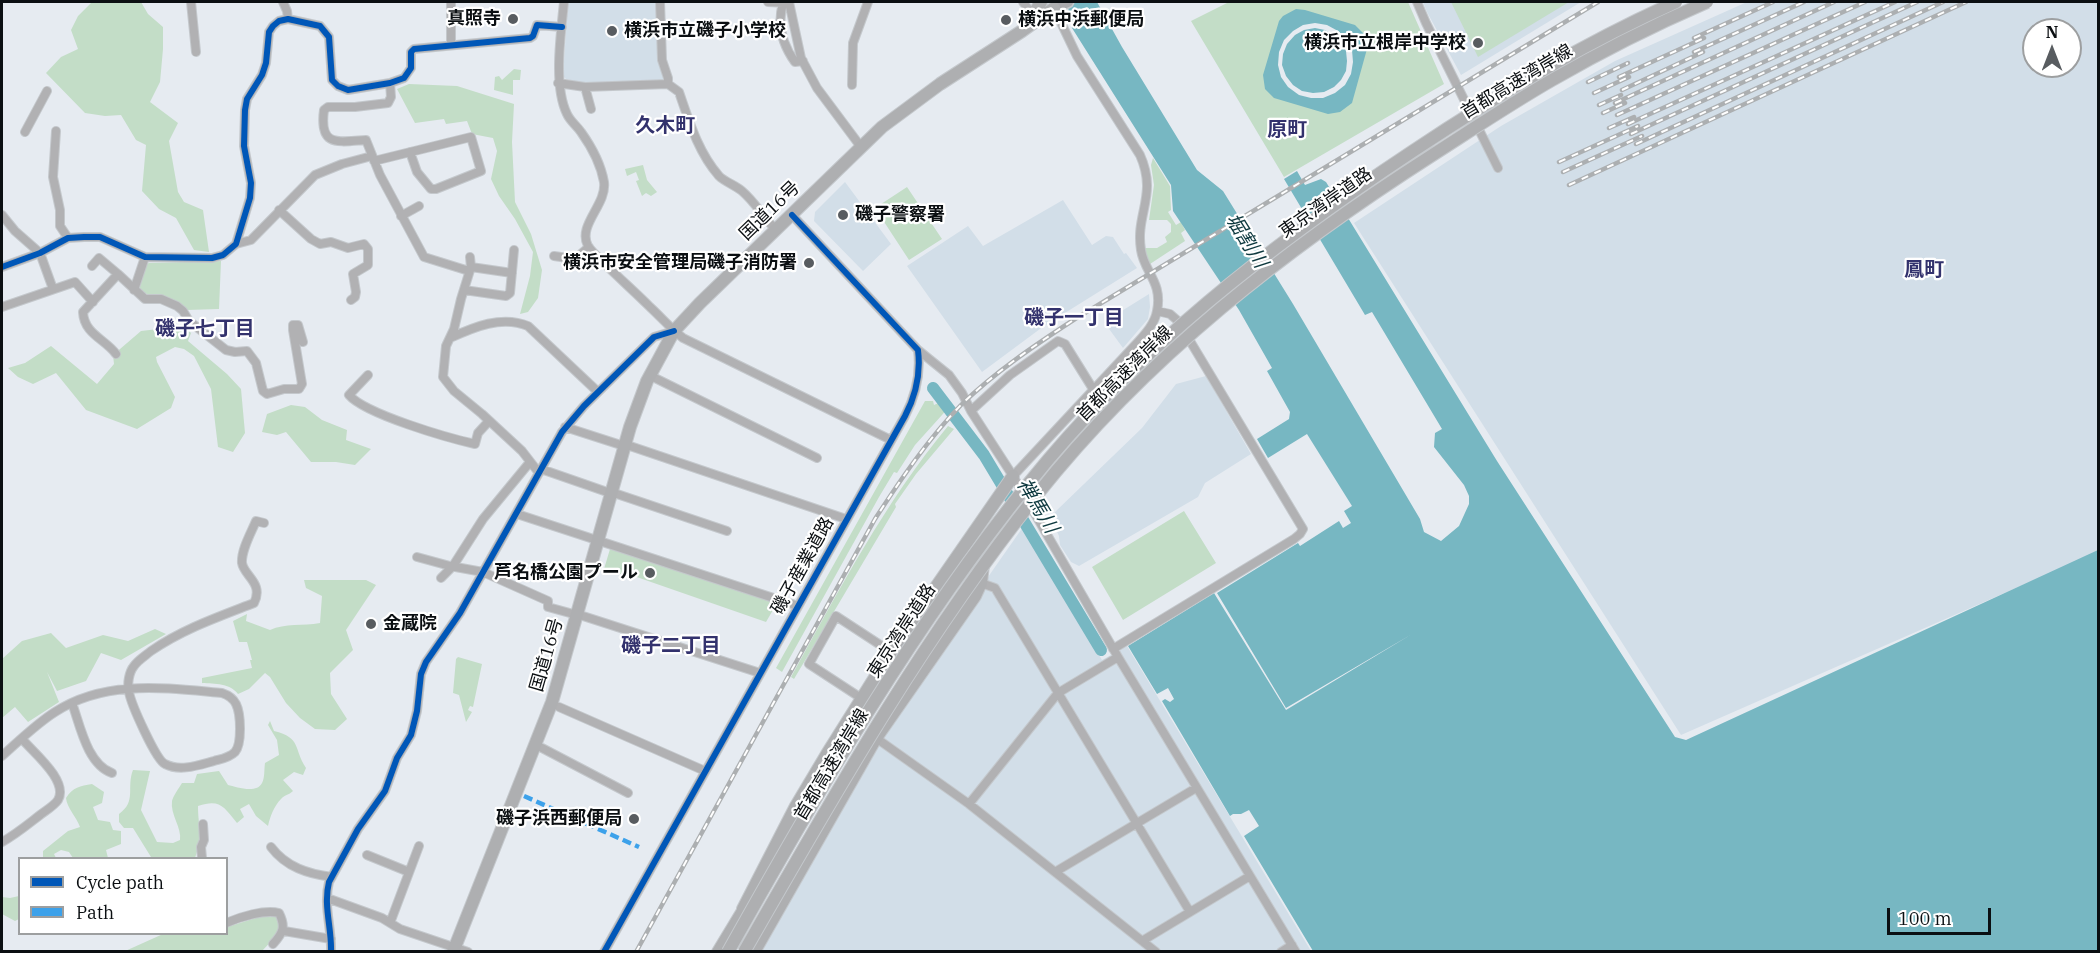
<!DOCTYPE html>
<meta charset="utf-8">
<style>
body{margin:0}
#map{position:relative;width:2100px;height:953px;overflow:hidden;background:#e6ebf1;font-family:"IBM Plex Serif",serif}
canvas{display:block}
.frame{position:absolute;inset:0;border:3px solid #0b0f12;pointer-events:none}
.legend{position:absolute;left:18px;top:857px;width:210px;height:78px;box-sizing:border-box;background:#fff;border:2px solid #9d9fa0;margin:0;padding:8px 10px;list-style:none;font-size:18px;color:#0b0f12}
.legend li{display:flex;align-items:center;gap:12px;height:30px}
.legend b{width:30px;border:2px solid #9d9fa0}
.north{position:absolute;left:2022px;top:18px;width:60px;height:60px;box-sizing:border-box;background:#fff;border:2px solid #9d9fa0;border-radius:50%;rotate:0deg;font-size:16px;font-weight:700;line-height:24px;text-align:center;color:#0b0f12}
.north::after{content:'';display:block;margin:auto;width:21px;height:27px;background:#585c60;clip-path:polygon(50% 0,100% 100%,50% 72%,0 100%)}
.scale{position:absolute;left:1887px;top:908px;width:104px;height:27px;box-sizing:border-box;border:3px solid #0b0f12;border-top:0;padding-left:8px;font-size:18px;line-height:21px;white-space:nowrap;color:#0b0f12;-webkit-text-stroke:4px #fff;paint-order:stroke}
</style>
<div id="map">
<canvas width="2100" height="953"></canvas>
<div class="frame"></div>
<ul class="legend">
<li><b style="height:8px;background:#0057b8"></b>Cycle path</li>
<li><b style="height:8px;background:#3ca1ea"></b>Path</li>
</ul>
<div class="north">N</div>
<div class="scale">100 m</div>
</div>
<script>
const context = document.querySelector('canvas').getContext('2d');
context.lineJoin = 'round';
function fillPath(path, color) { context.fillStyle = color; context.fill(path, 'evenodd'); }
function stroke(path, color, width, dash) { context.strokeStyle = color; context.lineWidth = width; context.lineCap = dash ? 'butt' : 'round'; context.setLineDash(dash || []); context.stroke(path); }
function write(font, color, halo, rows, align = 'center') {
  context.font = font + ' "IBM Plex Serif","Noto Sans JP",serif'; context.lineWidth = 4.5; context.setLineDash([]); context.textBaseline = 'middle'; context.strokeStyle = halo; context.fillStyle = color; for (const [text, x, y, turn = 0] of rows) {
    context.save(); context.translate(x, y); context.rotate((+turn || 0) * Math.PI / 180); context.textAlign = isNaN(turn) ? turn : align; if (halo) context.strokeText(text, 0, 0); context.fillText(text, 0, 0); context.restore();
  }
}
fillPath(new Path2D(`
 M568,2H658L665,78L663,81L583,83L566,79L563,76Z
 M1423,2H1581L1461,75L1427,12Z
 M1747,2H2098V552L1681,735L1354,223L1501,126L1615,61ZM2034,30H2070V66H2034Z
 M845,182L891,244L863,271L814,221L815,212Z
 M1063,200L1092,245L1106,236L1113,237L1124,254L1126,253L1137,268L1044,326L982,372L907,266L968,226L983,246Z
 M1149,294L1150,307L1148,319L1123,348L1104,322Z
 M1206,376L1251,454L1205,483L1198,497L1079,566L1071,562L1060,545L1059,536L1053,523L1055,512L1142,428L1176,384Z
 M1023,527L1102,660L1127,646L1311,951L760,952L870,757L960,617Z`), '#d2dee8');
fillPath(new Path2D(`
 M92,2H141L148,14L163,27V49L160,82L150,102L178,123L169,141L178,192L184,202L203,210L209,252L194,250L176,218L159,209L142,191L146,145L136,140L121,115L105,116L85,113L46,73L61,57L78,49L71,30L78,16Z
 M1229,2H1408L1444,84L1284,177L1191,21Z
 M1451,2H1569L1478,57Z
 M514,69L521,70L520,80H513V95L494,90L495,77L499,76L502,80Z
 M409,84L457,86L514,104L512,142L515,202L531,234L542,270L538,298L528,312L520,314L530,276L533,252L515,219L499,196L491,179L497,151L493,138L472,134L467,121L446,124L444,119L415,123L397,89Z
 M1153,158L1170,186L1171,210L1168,212L1176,225L1181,222L1185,230L1181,233L1185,241L1150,264L1146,257L1145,248H1157L1167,242L1165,237L1171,232V224L1167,220H1149L1154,185L1151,165Z
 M643,165L647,180L657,192L651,196L646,193L642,196L636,181L639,180L636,172L627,176L625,169Z
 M907,187L942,239L909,260L875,208Z
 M221,261L219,309L187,310C173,292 155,301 139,290L146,264L149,263Z
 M184,326L191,333L188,341L227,374L241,389L245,433L233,452L218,447L211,389L194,356L184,349L175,347L156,357L157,362L175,397L171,408L137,429L86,410L56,373L33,384L18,377L8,368L25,363L51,346L97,384L114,364L113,355L141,331Z
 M947,399L951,405L915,445L897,473L894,472L879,497L782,672L776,668L925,401H933L934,405Z
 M291,405L305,407L322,420L347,430L346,440L371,449L355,465L336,462H311L286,432L277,435L262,432L267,414Z
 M948,426L954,429L916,474L895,504L896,507L794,679L791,677C839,590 885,502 948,426Z
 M1184,511L1216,563L1123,620L1092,567Z
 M610,549L777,603L766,622L628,574L626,576L604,569Z
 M304,580H366L376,585L346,630L353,650L330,673L331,694L347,719L335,730L315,729L300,718L286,703L270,677L265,673L249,689L238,694C230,683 215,684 202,683V678L252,668L250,660H252L247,642H239L233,621L247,614L246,621L270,630C285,623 303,626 320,623L322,596L306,588Z
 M155,629L166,634L121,660L101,653L86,681L57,691L47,672L59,702L28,722L15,707L2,718V659L22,641L51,633L66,648L103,635L128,641Z
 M458,657L482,664L473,707L470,706L468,710L472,712L466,722L459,695L453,693L456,659Z
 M270,721L274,731C302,738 293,748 306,768L303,775L294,772L283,780L293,791C289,795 284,795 281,799C274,806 270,817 268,826L256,816L249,804L240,809L244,817L237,823C223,806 220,799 198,806C198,830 204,833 195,858L151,857L133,828H124L119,822V814C137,801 126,788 133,770L150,771L141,810L157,842L173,843L180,840C182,828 170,814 172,801C173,796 179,788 182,783H194L197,774L219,771L228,785C236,787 257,794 262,783C265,778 264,769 265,763L279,755L277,740L268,725Z
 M92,784L104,792L102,803L93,807L98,820L110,822L113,830L121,831V844L106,850L108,858H73L69,852L61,850L54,854L56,858H43V851L68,831L80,827C76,816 67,808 66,798C73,787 80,786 92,784Z
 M19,896V919L15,921L2,914V897L10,898Z
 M278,915L279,933L262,951L123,952L163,934H226L227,927L259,917Z`), '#c3ddc7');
fillPath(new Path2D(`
 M1067,2H1097L1122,47L1197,170L1223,191L1293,304L1420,519L1424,532L1441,541L1459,526L1469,504V496L1464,485L1434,447L1435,433L1442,429L1372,312L1365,315L1284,179L1297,171L1305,185L1321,179L1326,182L1497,461L1675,737L1686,740L2098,550V951H1313L1244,836L1259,826L1249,810L1241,814H1233L1230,816L1162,701L1165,699L1170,702L1174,699L1168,688L1157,694L1128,646L1214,593L1286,710L1412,634L1286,708L1217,593L1298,543L1300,546L1339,521L1343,528L1351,523L1344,511L1352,506L1307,434L1268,458L1257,439L1289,419L1290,412L1267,371L1272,368L1239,310L1173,211L1171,185L1072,28Z
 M1296,9L1305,10L1355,25L1365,35L1367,49L1352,103L1340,112L1328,114L1274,98L1265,89L1263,75L1279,21L1283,16Z`), '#77b7c2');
fillPath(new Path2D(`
 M1315,23L1327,25L1338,31L1346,39L1352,50L1353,62L1351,74L1345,85L1335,93L1323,98H1311L1299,95L1288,87L1281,77L1278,65L1279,52L1284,40L1293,31L1303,25ZM1315,28L1325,30L1334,35L1341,42L1346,51L1347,61L1346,71L1341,80L1334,87L1324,92L1313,93L1302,91L1293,85L1286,76L1282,65L1283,54L1287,44L1295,35L1304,30Z`), '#e6ebf1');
stroke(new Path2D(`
 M933,388L984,455L1101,650`), '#77b7c2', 12);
const minor = new Path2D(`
 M191,2L196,52
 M283,2L287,11L288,19
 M451,2V45
 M564,2C561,33 553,86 567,114C570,121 577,126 581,132C591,146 601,165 604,182C607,205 577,225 588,246C592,252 599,258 604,263C619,278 635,292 650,307C662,318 670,328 683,338L891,440
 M660,2L662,60L668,78V84
 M768,2L788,3
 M789,2L801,58L817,88L861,147
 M1023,2L1035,18
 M1417,2L1426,23L1498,168
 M783,3C777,24 782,44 795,62L803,61
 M390,83L391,97L388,103L355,107H328L324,110C319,147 337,142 366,140L380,175L424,257L469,271
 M558,83L585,87L668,84L679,92C689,121 698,152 719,176C725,182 735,185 742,191C755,202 764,218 776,230
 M852,85L853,43L868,2
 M585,87L591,109
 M56,131L53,177L60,210V226L68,238
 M25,132L47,91
 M374,161L471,137L481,171L436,189H431L417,172L410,152
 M279,210L311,239L320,244L331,242L348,248L364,244L368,249V265L353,274L356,292L355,297L351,300
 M2,215L15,231L40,253L53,289
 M401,216L419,206
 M236,244L251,240L315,175L342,164L372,156
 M554,256L575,259L589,247
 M470,257L471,267L461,299L454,329L446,346L443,377L454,391L482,414L522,451L539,473
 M92,266L99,258L118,274L83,312C84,334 105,339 116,354
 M2,267L40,253L68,238L84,237H100L145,257L212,258L223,255L236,244L250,198L251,183L244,146L245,110L247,99L262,75L266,63L269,32L273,26L279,21L288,19L320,26L329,37L332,80L338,86L348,90L390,83L404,78L411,68V52L414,49L530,38L533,36L537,25L562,27
 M471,267L512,273
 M118,274L145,299H161L177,306L183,311L189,321L226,350L235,352L247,351L256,363L263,391L267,394L284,389H299L302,384L293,330V325H298L303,342
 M134,290L145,257
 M464,290L506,296L510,293L514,250
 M2,307L75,282L93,302
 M450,338C474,327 502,315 528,326L598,392
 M918,350L949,375L962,393L971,411L1013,476L1118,657L1296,952
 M368,375L349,395C365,414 448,438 475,444L478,433L489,421
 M655,378L817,458
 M974,408L1010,375L1058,341L1065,344L1093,389
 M565,427L624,446
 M630,446L846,519
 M541,469L610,493
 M1013,476L1138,342C1146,333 1155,323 1157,311C1163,282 1144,272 1141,250C1135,214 1158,195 1140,155L1077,56L1054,8
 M617,494L727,531
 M517,514L798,606
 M417,557L450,566L483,572L548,601V607L577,615
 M441,578L453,566L483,519L530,462
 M981,583L995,588L998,593L1190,912
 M583,616L760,673
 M1113,649L1294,539L1300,534L1303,529L1178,321L1170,314L1157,311
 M861,698L809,664L836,616L891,652
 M72,703C80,725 87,764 112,773
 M559,707L705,771
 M876,738L969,804L1156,952
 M542,748L628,793
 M2,756C19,741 36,724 55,712C105,679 166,688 222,693C228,695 233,698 236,704C241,714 242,744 235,752C229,758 221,759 214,761C199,765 180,772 165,764C156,760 131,704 129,692C127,684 129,672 134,666C138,660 145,656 151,651C183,629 218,617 254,603C264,583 244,576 242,563C241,550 251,533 256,521L264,523
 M969,804L1058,693L1118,657
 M2,842C15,835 27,825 40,815C45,811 54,806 58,800C69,781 33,752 22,739
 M271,847C286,867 308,874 332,877
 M367,855L409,872
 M202,858L201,847L204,840L203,824
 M1055,872L1196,788
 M327,898L382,918L400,929L468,952
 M226,923C240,917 265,909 279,913C286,927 283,933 273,944
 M390,923L419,846
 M284,931L331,939
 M1142,941L1250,876
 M331,952C332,928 323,906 329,882L358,829L385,791L397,758L411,735L417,711L421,674L426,662L460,613L562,432L584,406L654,337L674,331
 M604,952L905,416C916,395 921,374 918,350L792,215
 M1281,952L1292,945`);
const major = new Path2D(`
 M1054,8L1068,2`);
const highway = new Path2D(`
 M1028,23L1041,2
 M743,909L796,806L827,754L891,652L1013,476
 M453,952L552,702L630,427L647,381L674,331L700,303L882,127L940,84L1022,31L1054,8
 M718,952L747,904
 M754,952L876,738L975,596L981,583L986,537`);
stroke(minor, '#c4c8cc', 10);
stroke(major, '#c4c8cc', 13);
stroke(highway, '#c4c8cc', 14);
stroke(minor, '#b1b1b3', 8);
stroke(major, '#aaaaad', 10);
stroke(highway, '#aeafb1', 12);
const rail = new Path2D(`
 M1694,38L1773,2
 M1694,52L1804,2
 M1619,77L1704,38
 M1588,82L1628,63
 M1622,90L1703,52
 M1594,93L1629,77
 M1615,103L1834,2
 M1599,105L1621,95
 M1603,113L1625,103
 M1617,115L1865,2
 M1628,124L1895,2
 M1609,128L1634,117
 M1631,134L1917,2
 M1636,144L1943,2
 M1559,162L1638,126
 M1563,172L1642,136
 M1569,185L1966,2
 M636,952L875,519C901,479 928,439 961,405C995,372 1035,345 1075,319L1598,2`);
stroke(rail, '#acafb1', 4.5);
stroke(rail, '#fff', 2, [7]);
const highwayBridge = new Path2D(`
 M728,952C819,789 912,628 1029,483C1136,349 1271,245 1413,151C1497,95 1584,43 1676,2
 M744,952C834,795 923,638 1036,496C1146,357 1287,248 1434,154C1473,129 1512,103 1552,80C1602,51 1654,25 1707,2`);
stroke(highwayBridge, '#c4c8cc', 14, []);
stroke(highwayBridge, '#aeafb1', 12);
stroke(new Path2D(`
 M524,796L639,847`), '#3ca1ea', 4.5, [9, 4.5]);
stroke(new Path2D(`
 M2,267L40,253L68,238L84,237H100L145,257L212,258L223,255L236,244L250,198L251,183L244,146L245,110L247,99L262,75L266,63L269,32L273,26L279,21L288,19L320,26L329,37L332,80L338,86L348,90L390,83L404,78L411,68V52L414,49L530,38L533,36L537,25L562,27
 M331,952C332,928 323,906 329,882L358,829L385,791L397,758L411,735L417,711L421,674L426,662L460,613L562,432L584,406L654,337L674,331
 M604,952L905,416C916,395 921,374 918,350L792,215`), '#0057b8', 6);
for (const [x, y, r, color] of [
 [513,19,6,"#585c60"],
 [1006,20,6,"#585c60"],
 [612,31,6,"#585c60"],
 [1478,43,6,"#585c60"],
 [843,215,6,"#585c60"],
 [809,263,6,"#585c60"],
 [650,573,6,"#585c60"],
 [371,624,6,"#585c60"],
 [634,819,6,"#585c60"]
]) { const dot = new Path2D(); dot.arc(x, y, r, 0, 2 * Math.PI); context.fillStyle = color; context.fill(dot); stroke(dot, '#fff', 2); }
write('bold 18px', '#0b0f12', '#fff', [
 ["真照寺",501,19],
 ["横浜中浜郵便局",1018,20,"left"],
 ["横浜市立磯子小学校",624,31,"left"],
 ["横浜市立根岸中学校",1466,43],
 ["磯子警察署",855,215,"left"],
 ["横浜市安全管理局磯子消防署",797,263],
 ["芦名橋公園プール",638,573],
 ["金蔵院",383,624,"left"],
 ["磯子浜西郵便局",622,819]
], 'right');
write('18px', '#0b0f12', '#fff', [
 ["首都高速湾岸線",1517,82,-31],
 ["東京湾岸道路",1326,203,-35],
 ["国道16号",770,211,-44],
 ["首都高速湾岸線",1125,374,-45],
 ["磯子産業道路",803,566,-61],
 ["東京湾岸道路",902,631,-57],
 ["国道16号",547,655,-74],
 ["首都高速湾岸線",832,765,-59]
]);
write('bold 20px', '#33326d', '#fff', [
 ["久木町",665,126],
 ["原町",1287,130],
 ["鳳町",1924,270],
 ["磯子一丁目",1074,318],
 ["磯子七丁目",205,329],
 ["磯子二丁目",671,646]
]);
write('italic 20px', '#0e393f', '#fff', [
 ["堀割川",1246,241,58],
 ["禅馬川",1037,506,59]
]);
</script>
